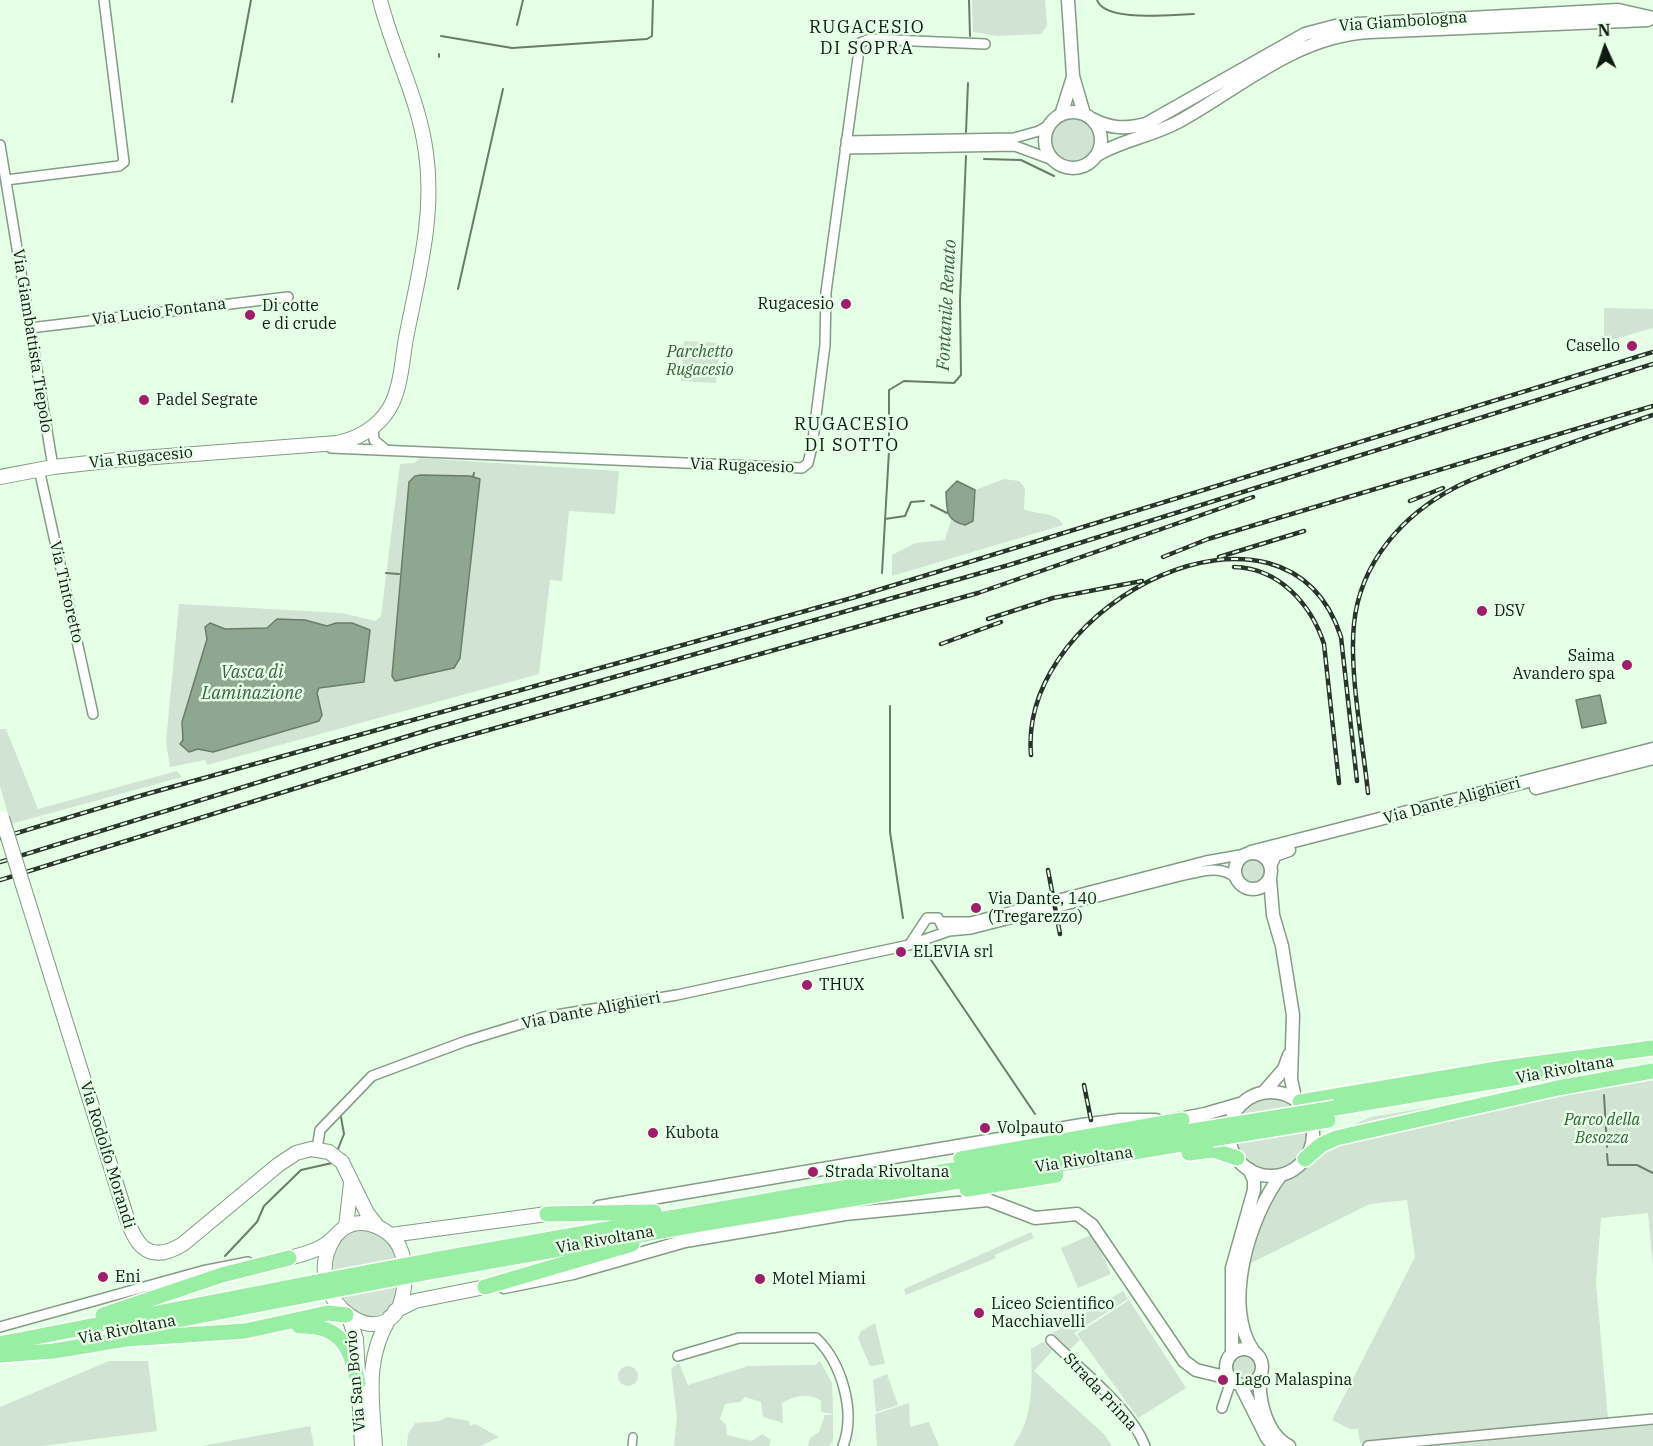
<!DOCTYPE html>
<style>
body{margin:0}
#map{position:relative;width:1653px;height:1446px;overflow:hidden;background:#e6ffe7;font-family:"IBM Plex Serif",serif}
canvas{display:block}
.north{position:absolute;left:1575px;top:18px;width:60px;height:60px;-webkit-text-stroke:4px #e6ffe7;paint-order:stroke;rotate:357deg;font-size:16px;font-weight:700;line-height:24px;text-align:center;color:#111a12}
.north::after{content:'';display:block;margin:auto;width:21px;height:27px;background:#111a12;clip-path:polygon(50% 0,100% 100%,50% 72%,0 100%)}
</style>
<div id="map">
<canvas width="1653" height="1446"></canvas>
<div class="north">N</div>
</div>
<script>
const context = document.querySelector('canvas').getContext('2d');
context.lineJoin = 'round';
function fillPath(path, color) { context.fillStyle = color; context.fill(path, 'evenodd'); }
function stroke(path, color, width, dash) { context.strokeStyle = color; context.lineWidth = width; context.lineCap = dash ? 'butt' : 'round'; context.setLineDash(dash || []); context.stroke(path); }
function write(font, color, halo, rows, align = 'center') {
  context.font = font + ' "IBM Plex Serif",serif'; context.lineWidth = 5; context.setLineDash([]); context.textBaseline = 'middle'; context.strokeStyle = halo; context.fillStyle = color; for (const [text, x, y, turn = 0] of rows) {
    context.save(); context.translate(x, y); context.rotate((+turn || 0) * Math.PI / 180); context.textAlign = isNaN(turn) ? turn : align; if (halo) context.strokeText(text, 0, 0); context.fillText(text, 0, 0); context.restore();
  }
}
fillPath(new Path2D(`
 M972,0H1045L1047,26L1041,34L997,36L973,32Z
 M1050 141a23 23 0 1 1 46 0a23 23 0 1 1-46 0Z
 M1604,308L1653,309V328L1604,342Z
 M684,341L720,343L716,383L681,381Z
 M420,458L619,471L615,514L569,511L562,581L550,580L539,674L207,765L205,760L170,767L166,742L179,604L342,613L375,621L381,616L400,464L414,463Z
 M1004,479L1019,481L1025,488L1024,509C1037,516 1055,510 1063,525L892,576V555L915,543L945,540L951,520L957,523L976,495L975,490Z
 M0,729H6L38,809L177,771L182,777L11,824L0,786Z
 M1241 871a12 12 0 1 1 24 0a12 12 0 1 1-24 0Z
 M1653,1070V1266L1648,1213L1601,1218L1596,1283L1608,1419L1360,1443L1358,1429H1350L1332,1420L1415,1257L1407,1200L1370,1204L1251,1263L1263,1214L1279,1185L1304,1168L1337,1132L1371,1117Z
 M1235 1134a36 36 0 1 1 72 0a36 36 0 1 1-72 0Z
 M360,1229C390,1232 397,1250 397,1277C397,1282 398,1289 397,1295C387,1323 354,1324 341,1298C329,1274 328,1237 360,1229Z
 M1031,1232L1034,1238L995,1255L996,1258L906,1295L904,1289Z
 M1093,1234L1111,1274L1078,1288L1061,1248Z
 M1123,1291L1128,1299L1074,1333L1080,1340L1069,1350L1053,1333Z
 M1129,1300L1186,1388L1138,1418L1077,1334Z
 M875,1323L885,1364L870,1366L858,1338L861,1331Z
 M1043,1342L1053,1350L1034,1371L1104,1434L1112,1446H1013C1034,1417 1032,1383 1031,1349Z
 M1230 1367a14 14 0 1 1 28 0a14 14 0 1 1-28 0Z
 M109,1361H148L157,1431L42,1446H0V1407Z
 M820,1361L832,1383L833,1414L821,1412V1401C809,1392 794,1396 782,1403L783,1423L763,1417L761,1402L745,1397L740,1402L725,1404L720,1419L726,1425L727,1435L752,1441L762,1434L771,1440L769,1446H674L677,1417L671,1369L679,1363L688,1385L748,1366L815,1365Z
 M618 1376a10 10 0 1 1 20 0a10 10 0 1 1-20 0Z
 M887,1374L898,1405L876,1412L873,1380Z
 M909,1403L910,1427L929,1422L939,1446H877L875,1414Z
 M825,1415H833V1441L829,1446H808L810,1438L819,1432Z
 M447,1417L469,1421L470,1426L475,1424L499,1437L481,1446H407L408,1434L415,1423L440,1421Z
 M1653,1425V1446H1437Z
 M310,1426L314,1446H202Z`), '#d1e3d2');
const water = new Path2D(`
 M421,475L470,476L480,479L460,658L454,668L395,681L392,676L409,482L415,476Z
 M957,481L975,490L973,521L965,525C945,520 947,510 946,492Z
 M277,619L305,620L327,626L336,623H352L370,630L364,682L319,688L317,693L322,715L319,721L213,752L198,749L189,752L180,744L183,740L182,722L207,639L205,627L210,623L225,629L267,628Z
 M1600,695L1606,723L1582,728L1576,700Z`);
fillPath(water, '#8fa790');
stroke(water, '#697d6a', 1.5);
stroke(new Path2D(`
 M969,0L970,36
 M1097,0C1105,23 1174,14 1194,14
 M517,25L523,0
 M441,36L512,48L647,39L652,36L653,0
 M439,57V54
 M232,102L251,0
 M966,132L968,83
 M984,159L1021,160L1054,176
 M458,289L503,89
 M473,477L474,473
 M931,505L947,513
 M885,519L905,516L911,502L924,501
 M386,573L399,574
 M882,573L889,451V390L904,381L954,383L961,375L960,300L966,156
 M890,706V832L903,918
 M925,951L1035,1114
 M1604,1095L1607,1147
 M338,1149L344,1134L341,1117
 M1607,1154L1608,1165H1637L1653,1173
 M225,1256L257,1222L264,1206L301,1170L332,1163`), '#697d6a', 2);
const pedestrian = new Path2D(`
 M632,1446L633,1437`);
const minor = new Path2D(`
 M846,141L1014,138L1039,131L1051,124
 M0,145L53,467
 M845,149L1015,146L1053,160
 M6,180L119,166L124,162L104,0
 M30,328L288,297
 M373,427L374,440L386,450
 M331,448L802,468L808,463L812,447L825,345L826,292L860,43L869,39L985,44
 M39,469L93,714
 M941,922H970L1206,861L1246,854
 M910,944L927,918H938L943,928
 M317,1149L320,1130L372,1076L466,1041L544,1017L677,995L909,945L949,931L971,929L1184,875C1203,871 1220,865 1236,878
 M0,1327L202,1271L248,1262
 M1051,1340C1080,1370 1130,1407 1145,1446
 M678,1356L739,1338H816C842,1363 856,1412 843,1446
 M1222,1408L1231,1381
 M1368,1446L1653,1419`);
const tertiary = new Path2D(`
 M1068,0L1073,76L1084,114
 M1045 140a28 28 0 1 1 56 0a28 28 0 1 1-56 0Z
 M1061,115L1073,77
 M1092,119C1111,129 1126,129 1146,124L1305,34L1339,25L1618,10L1653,18
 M1097,155C1122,140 1152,136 1178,122C1240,88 1296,36 1369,32L1648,20
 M1536,788L1653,758
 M1251,852L1653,749
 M1235 871a18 18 0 1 1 36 0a18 18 0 1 1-36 0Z
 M1271,864L1275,855L1289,850
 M1270,879L1273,915L1282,946L1293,1015L1291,1079L1295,1098
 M1229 1134a42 42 0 1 1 84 0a42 42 0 1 1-84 0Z
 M1264,1092L1284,1069L1289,1055
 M1174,1120L1205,1114L1243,1103
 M599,1207L1082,1125L1120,1120H1156
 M504,1287L573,1273L685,1241L845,1214L988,1200L1035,1218L1077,1214L1092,1225L1184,1361L1196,1370L1229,1378
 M1226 1367a18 18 0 1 1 36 0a18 18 0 1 1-36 0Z
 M1254,1352C1221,1306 1250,1215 1281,1175
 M1232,1353V1268L1254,1190V1180L1249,1169
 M1260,1376C1258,1399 1266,1434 1289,1446
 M1241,1386L1267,1438L1274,1446`);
const secondary = new Path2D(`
 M0,477L53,467L116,460L337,443C358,439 378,427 389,409C401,389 402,361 406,338C418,277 435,215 426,153C419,99 393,52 380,0
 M124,1209C133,1241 146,1267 183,1244L278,1165L296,1153L311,1149L329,1152L342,1162L367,1213L378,1227
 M346,1227L351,1183
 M391,1235L547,1214
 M289,1258C301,1255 313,1252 323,1246C332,1241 337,1233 344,1228C363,1216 389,1228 399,1246C405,1259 406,1273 404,1287C396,1367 294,1302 334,1238
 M395,1311L415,1301L485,1287
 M349,1317L356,1339L362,1446
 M375,1446C372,1398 364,1360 390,1317`);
const trunk = new Path2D(`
 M1300,1102L1503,1068L1653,1048
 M1335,1108L1567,1069
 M1189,1153L1213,1150L1237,1158
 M961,1159L1182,1120
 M1305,1159L1321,1145L1336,1138L1558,1088L1653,1071
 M967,1189L1056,1175
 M547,1214L654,1212
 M433,1260L806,1194L1211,1128
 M435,1271L700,1224L1212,1139
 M485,1287L632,1244
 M103,1315L222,1275L289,1258
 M299,1326C340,1324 351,1347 358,1383
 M115,1332L308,1295
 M0,1344L306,1284
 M0,1355L54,1351L126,1339L245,1331L328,1313L346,1315`);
stroke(pedestrian, '#849b85', 10);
stroke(minor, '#849b85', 12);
stroke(tertiary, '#849b85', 15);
stroke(secondary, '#849b85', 16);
stroke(trunk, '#fff', 18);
stroke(pedestrian, '#fff', 7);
stroke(minor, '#fff', 9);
stroke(tertiary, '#fff', 12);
stroke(secondary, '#fff', 14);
stroke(trunk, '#98eea3', 15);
const rail = new Path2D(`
 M1410,501L1443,488
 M1163,557L1208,539L1653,406
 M1219,557L1304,531
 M1234,567C1279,568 1311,604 1324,644L1339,783
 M988,619L1053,598L1142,581
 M941,644L1001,622
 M1031,755C1018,602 1287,469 1341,637L1357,781
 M1368,793C1363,743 1349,673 1354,624C1360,563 1402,515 1456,487C1475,477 1498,470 1519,462C1563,445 1608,430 1653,415
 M0,838L143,795L852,598L1653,352
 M0,862L431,729L1009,565L1653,364
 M1048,870L1060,934
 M0,880L435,745L978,593L1253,497
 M1084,1085L1091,1120`);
stroke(rail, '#29342a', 4.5);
stroke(rail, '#e6ffe7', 2, [7]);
const secondaryBridge = new Path2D(`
 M2,818L124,1209`);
const trunkBridge = new Path2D(`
 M1211,1128L1335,1108
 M1212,1139L1328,1120
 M306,1284L433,1260
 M308,1295L435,1271`);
stroke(secondaryBridge, '#849b85', 16, []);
stroke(trunkBridge, '#fff', 18, []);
stroke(secondaryBridge, '#fff', 14);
stroke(trunkBridge, '#98eea3', 15);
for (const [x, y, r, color] of [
 [846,304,6,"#a11c6a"],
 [250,315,6,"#a11c6a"],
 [1632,346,6,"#a11c6a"],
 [144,400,6,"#a11c6a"],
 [1482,611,6,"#a11c6a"],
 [1627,665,6,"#a11c6a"],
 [976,908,6,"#a11c6a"],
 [901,952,6,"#a11c6a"],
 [807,985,6,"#a11c6a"],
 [985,1128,6,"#a11c6a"],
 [653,1133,6,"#a11c6a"],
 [813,1172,6,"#a11c6a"],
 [103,1277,6,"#a11c6a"],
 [760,1279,6,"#a11c6a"],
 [979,1313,6,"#a11c6a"],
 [1223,1380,6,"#a11c6a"]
]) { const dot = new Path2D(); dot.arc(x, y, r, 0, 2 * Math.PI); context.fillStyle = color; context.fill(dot); stroke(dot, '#e6ffe7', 2); }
write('16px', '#111a12', '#e6ffe7', [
 ["Via Giambologna",1403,22,-4],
 ["Via Lucio Fontana",159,312,-7],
 ["Via Giambattista Tiepolo",32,341,81],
 ["Via Rugacesio",141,458,-6],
 ["Via Rugacesio",742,466,2],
 ["Via Tintoretto",66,592,77],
 ["Via Dante Alighieri",1452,801,-15],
 ["Via Dante Alighieri",591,1011,-11],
 ["Via Rivoltana",1565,1070,-10],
 ["Via Rodolfo Morandi",107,1155,73],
 ["Via Rivoltana",1084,1160,-9],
 ["Via Rivoltana",605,1240,-10],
 ["Via Rivoltana",127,1330,-11],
 ["Via San Bovio",356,1381,-95],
 ["Strada Prima",1100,1392,47]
]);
write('16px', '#111a12', '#e6ffe7', [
 ["Rugacesio",834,304,"right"],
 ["Di cotte",262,306],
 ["e di crude",262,324],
 ["Casello",1620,346,"right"],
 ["Padel Segrate",156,400],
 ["DSV",1494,611],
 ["Saima",1615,656,"right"],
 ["Avandero spa",1615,674,"right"],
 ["Via Dante, 140",988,899],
 ["(Tregarezzo)",988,917],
 ["ELEVIA srl",913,952],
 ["THUX",819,985],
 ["Volpauto",997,1128],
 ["Kubota",665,1133],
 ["Strada Rivoltana",825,1172],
 ["Eni",115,1277],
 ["Motel Miami",772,1279],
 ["Liceo Scientifico",991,1304],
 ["Macchiavelli",991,1322],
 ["Lago Malaspina",1235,1380]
], 'left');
write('italic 16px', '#345b38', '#e6ffe7', [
 ["Parchetto",700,352],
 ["Rugacesio",700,370],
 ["Parco della",1602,1120],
 ["Besozza",1602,1138]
]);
context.letterSpacing = '1.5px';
write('18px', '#111a12', '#e6ffe7', [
 ["RUGACESIO",867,28],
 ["DI SOPRA",867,49],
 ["RUGACESIO",852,425],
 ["DI SOTTO",852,446]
]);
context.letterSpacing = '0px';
write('italic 18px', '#3b6340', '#e6ffe7', [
 ["Fontanile Renato",947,305,-87],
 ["Vasca di",252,673],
 ["Laminazione",252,694]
]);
</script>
